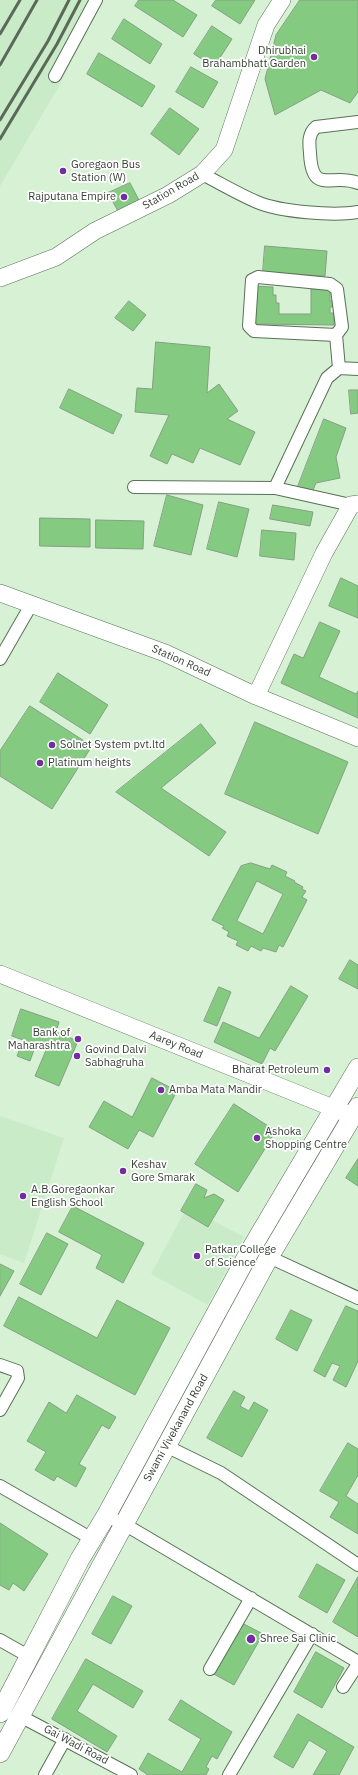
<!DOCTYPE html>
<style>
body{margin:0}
canvas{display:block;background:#d6f1d4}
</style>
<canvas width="358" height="1775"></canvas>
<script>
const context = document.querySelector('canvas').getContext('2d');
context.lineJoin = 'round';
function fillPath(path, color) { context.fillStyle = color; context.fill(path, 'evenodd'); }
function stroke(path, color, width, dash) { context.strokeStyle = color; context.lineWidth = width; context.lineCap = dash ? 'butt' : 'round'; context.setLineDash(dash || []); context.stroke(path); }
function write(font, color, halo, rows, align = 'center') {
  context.font = font + ' "IBM Plex Sans",sans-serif'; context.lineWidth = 3.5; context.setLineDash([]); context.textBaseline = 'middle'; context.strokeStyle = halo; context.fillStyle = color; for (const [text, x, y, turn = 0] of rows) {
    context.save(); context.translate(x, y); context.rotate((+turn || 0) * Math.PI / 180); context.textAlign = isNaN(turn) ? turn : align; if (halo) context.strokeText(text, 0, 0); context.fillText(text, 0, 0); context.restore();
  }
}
fillPath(new Path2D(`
 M0,0H102L58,88L0,186Z
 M0,1116L64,1138L24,1263L0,1254Z
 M187,1207L244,1237L208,1305L151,1274Z`), '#c9ebc7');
const building = new Path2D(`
 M139,0H173L197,15L183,37L135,6Z
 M216,0H255L240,24L212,6Z
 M300,0H358V92L350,103L321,90L275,115L265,79L276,35Z
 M124,19L162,44L150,64L112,39Z
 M212,26L232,39L214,67L194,54Z
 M99,53L155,86L142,107L87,74Z
 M191,67L218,82L203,108L176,92Z
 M170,108L199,129L179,155L151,134Z
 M130,183L140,202L119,213L108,193Z
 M265,246L327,251L325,276L263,272Z
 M254,286L273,287V295H276V303H279V314H311V289H330V301H334V307H330V313H334V325L254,324Z
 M129,301L146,315L133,331L115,318Z
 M156,342L210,347L207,393L219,384L238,411L227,419L255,432L240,465L200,448L193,463L172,454L167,464L150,456L169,415L135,412L137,388L152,389Z
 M69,389L122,415L113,434L60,408Z
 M349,390H358V413L351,414Z
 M324,419L346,428L336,457L340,478L316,483L311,495L297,489Z
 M167,495L203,505L191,555L154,546Z
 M219,502L249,509L237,557L207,549Z
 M273,505L313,512L310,526L270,519Z
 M40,518L90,519V547L40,546Z
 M96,520L144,521L143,549L96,548Z
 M262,530L296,533L294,560L260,556Z
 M341,578L358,586V618L329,606Z
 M320,622L340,631L319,677L356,694L358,691V718L281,683L294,654L303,658Z
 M58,673L108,705L90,734L40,702Z
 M30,706L92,746L52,809L0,776V751Z
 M255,722L348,762L318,834L225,794Z
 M201,724L216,743L161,788L226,832L209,856L116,792Z
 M251,863L270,869L272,865L287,872L285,876L295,881L294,882L303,887L302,889L306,891L302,897L307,900L283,947L279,945L276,952L263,948L261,951L251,946L248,951L236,945L238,941L227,936L229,932L222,928L224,926L212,920L241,866ZM257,881L283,894L263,934L237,921Z
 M350,960L358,965V989L339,979Z
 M291,986L308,996L275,1051L270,1048L262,1064L214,1042L223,1022L259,1038Z
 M219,987L231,992L217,1026L204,1021Z
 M21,1009L59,1022L56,1032L78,1041L59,1086L35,1076L47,1048L36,1044L30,1061L17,1056L23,1040L12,1036Z
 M152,1078L177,1091L153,1137L139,1130L128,1149L89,1127L104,1101L132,1117Z
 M234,1104L276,1131L238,1192L195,1164Z
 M358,1159V1186L346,1178Z
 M196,1184L207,1190L204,1198L214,1194L224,1200L208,1227L181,1211Z
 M73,1206L144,1243L123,1283L96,1268L102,1255L59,1232Z
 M47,1233L68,1244L41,1295L20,1284Z
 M0,1264L14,1271L0,1296Z
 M19,1297L97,1338L117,1300L170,1328L135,1395L4,1326Z
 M346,1306L358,1311V1361L346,1387L333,1380L340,1366L332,1363L325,1377L314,1371Z
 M291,1310L312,1320L297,1351L276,1339Z
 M234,1391L245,1397L240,1406L249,1411L254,1402L268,1410L242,1457L207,1438Z
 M77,1395L116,1417L109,1429L102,1425L79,1464L86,1468L76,1487L57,1476L54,1481L35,1470L46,1452L27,1441L49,1402L66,1413Z
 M348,1443L358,1449V1475L346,1496L358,1504V1534L330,1517L339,1502L320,1491Z
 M0,1523L48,1554L24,1591L13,1583L9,1590L0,1585Z
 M317,1564L345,1580L327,1613L299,1597Z
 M358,1577V1637L333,1622Z
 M113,1596L132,1606L111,1644L92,1634Z
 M240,1622L263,1634L234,1685L212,1673Z
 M316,1652L344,1668L322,1708L294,1692Z
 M86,1659L143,1691L133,1708L93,1684L77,1711L117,1736L107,1752L52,1719Z
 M181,1700L232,1732L217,1759L212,1756L206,1767L209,1769L206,1775H148L139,1769L148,1753L182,1772L201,1739L169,1720Z
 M298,1714L354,1747L339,1775H313L327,1751L309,1740L293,1768L274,1757Z`);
fillPath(building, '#84cb81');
stroke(building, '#869f84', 1);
const street = new Path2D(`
 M55,76L96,0
 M358,122L316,127C308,134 309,143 310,153C312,197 332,172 358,183
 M202,174C220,183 238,194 257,202C280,212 334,216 358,212
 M336,335L342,327L337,289L330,284L258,277L252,280L249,326L254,331L336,335L339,368
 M134,487L275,488L351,505
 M275,488L327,378L339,368L358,369
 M0,659L31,605
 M269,1257L358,1298
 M0,1365L17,1371L18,1378L0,1410
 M166,1446L221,1473L358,1565
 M0,1486L92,1539
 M106,1516L124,1524L358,1662
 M0,1640L30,1657
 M210,1669L251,1598
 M343,1687L358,1664
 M20,1716L131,1775
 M45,1775L65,1739
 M229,1775L312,1634`);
const secondary = new Path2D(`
 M0,278L56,257L95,231L168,195L202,174L224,150L266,25L282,0
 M0,593L165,653L256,696L358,738
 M256,696L324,553L351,505L358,504
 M0,974L353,1116`);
const primary = new Path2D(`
 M0,1713L80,1559L106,1516L251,1249L358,1068
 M0,1753L269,1257L358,1107`);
stroke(street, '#597157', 14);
stroke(secondary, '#597157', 18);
stroke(primary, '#597157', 20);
stroke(street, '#fff', 12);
stroke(secondary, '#fff', 17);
stroke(primary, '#fff', 19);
stroke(new Path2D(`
 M0,34L20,0
 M0,65L37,0
 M0,120L48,41L69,0
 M0,139L57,44L80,0`), '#5b695a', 3);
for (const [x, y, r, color] of [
 [314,57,4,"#732da0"],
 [63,171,4,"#732da0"],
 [124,197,4,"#732da0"],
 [52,745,4,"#732da0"],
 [40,763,4,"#732da0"],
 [78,1039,4,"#732da0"],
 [77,1056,4,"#732da0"],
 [327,1070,4,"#732da0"],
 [161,1090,4,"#732da0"],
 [257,1138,4,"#732da0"],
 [123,1171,4,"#732da0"],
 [23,1196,4,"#732da0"],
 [197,1256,4,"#732da0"],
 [251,1639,5,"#732da0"]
]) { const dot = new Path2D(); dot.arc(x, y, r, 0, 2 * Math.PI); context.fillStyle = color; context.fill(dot); stroke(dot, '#fff', 1.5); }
write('11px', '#353f34', '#fff', [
 ["Dhirubhai",306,51,"right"],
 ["Brahambhatt Garden",306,64,"right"],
 ["Goregaon Bus",71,165],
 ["Station (W)",71,178],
 ["Rajputana Empire",116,197,"right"],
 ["Solnet System pvt.ltd",60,745],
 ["Platinum heights",48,763],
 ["Bank of",70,1033,"right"],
 ["Maharashtra",70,1046,"right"],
 ["Govind Dalvi",85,1050],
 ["Sabhagruha",85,1063],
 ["Bharat Petroleum",319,1070,"right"],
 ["Amba Mata Mandir",169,1090],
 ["Ashoka",265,1132],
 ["Shopping Centre",265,1145],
 ["Keshav",131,1165],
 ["Gore Smarak",131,1178],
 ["A.B.Goregaonkar",31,1190],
 ["English School",31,1203],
 ["Patkar College",205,1250],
 ["of Science",205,1263],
 ["Shree Sai Clinic",260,1639]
], 'left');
write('11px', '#353f34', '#fff', [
 ["Station Road",171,191,-30],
 ["Station Road",181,661,24],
 ["Aarey Road",176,1045,22],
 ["Swami Vivekanand Road",176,1428,-61],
 ["Gai Wadi Road",76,1745,28]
]);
</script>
